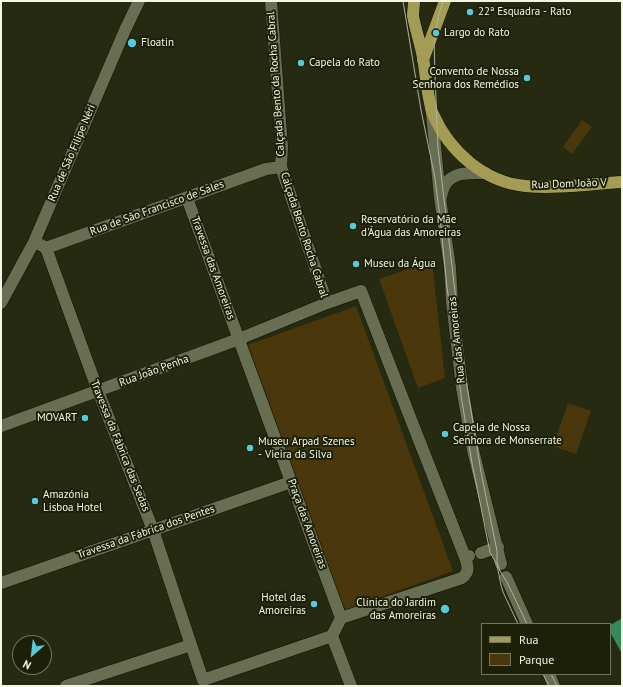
<!DOCTYPE html>
<meta charset="utf-8">
<style>
body{margin:0}
#map{position:relative;width:623px;height:687px;overflow:hidden;background:#252a10;font-family:"PT Sans",sans-serif}
canvas{display:block}
.frame{position:absolute;inset:0;border:2px solid #f1f6e5;pointer-events:none}
.legend{position:absolute;left:481px;top:623px;width:130px;height:52px;box-sizing:border-box;background:#1c2006;border:1px solid #71765f;margin:0;padding:5px 7px;list-style:none;font-size:12px;color:#f1f6e5}
.legend li{display:flex;align-items:center;gap:8px;height:20px}
.legend b{width:20px;border:1px solid #71765f}
.north{position:absolute;left:12px;top:635px;width:40px;height:40px;box-sizing:border-box;background:#1c2006;border:1px solid #71765f;border-radius:50%;rotate:208deg;font-size:11px;font-weight:700;line-height:16px;text-align:center;color:#f1f6e5}
.north::after{content:'';display:block;margin:auto;width:14px;height:18px;background:#54cade;clip-path:polygon(50% 0,100% 100%,50% 72%,0 100%)}
</style>
<div id="map">
<canvas width="623" height="687"></canvas>
<div class="frame"></div>
<ul class="legend">
<li><b style="height:5px;background:#a49c54"></b>Rua</li>
<li><b style="height:11px;background:#4b370c"></b>Parque</li>
</ul>
<div class="north">N</div>
</div>
<script>
const context = document.querySelector('canvas').getContext('2d');
context.lineJoin = 'round';
function fillPath(path, color) { context.fillStyle = color; context.fill(path, 'evenodd'); }
function stroke(path, color, width, dash) { context.strokeStyle = color; context.lineWidth = width; context.lineCap = dash ? 'butt' : 'round'; context.setLineDash(dash || []); context.stroke(path); }
function write(font, color, halo, rows, align = 'center') {
  context.font = font + ' "PT Sans",sans-serif'; context.lineWidth = 4; context.setLineDash([]); context.textBaseline = 'middle'; context.strokeStyle = halo; context.fillStyle = color; for (const [text, x, y, turn = 0] of rows) {
    context.save(); context.translate(x, y); context.rotate((+turn || 0) * Math.PI / 180); context.textAlign = isNaN(turn) ? turn : align; if (halo) context.strokeText(text, 0, 0); context.fillText(text, 0, 0); context.restore();
  }
}
fillPath(new Path2D(`
 M582,120L592,127L572,154L563,147Z
 M432,261L445,378L418,388L379,279Z
 M356,306L453,571L345,610L248,345Z
 M568,403L591,411L576,454L553,446Z`), '#4b370c');
fillPath(new Path2D(`
 M621,619L622,621V651L621,652L610,632V625Z`), '#358a5a');
const minor = new Path2D(`
 M271,1L282,147L281,167L327,303
 M432,114L440,198L450,267L452,302L462,388L473,450L501,564
 M441,197C442,193 443,188 445,185C453,171 472,173 485,173
 M187,198L341,618L332,636
 M39,244L46,248L266,169L281,167
 M46,248L98,391L153,530L191,645
 M1,303L34,242L125,30L139,1
 M1,426L239,339L327,303L361,291L408,412L465,557
 M481,553L498,547
 M506,577L527,624
 M1,583L291,482
 M341,618L462,578C470,571 468,567 465,557L469,556
 M332,636L351,686
 M549,674L554,686
 M66,686L191,645L203,680L332,636`);
const major = new Path2D(`
 M414,1C414,6 413,11 413,16C416,32 422,48 424,64C426,77 427,90 430,103C431,107 431,111 433,114C449,151 484,182 525,186C557,189 590,184 622,182
 M423,60L445,1`);
stroke(minor, '#0e1200', 13);
stroke(major, '#0e1200', 13);
stroke(minor, '#676e51', 12);
stroke(major, '#a49c54', 12);
stroke(new Path2D(`
 M403,1L421,110L435,178L440,218L447,287L461,395L472,463L490,552L497,565L501,585L503,592L518,624
 M443,1L439,14L434,38L435,76L438,148L462,351L468,392L481,472L497,551V562L500,571L507,582L527,624
 M543,674L549,686
 M551,674L557,686`), '#aeb39f', 1);
for (const [x, y, r, color] of [
 [470,12,4,"#54cade"],
 [436,33,4,"#54cade"],
 [132,43,5,"#54cade"],
 [301,63,4,"#54cade"],
 [527,78,4,"#54cade"],
 [353,226,4,"#54cade"],
 [356,264,4,"#54cade"],
 [85,418,4,"#54cade"],
 [445,434,4,"#54cade"],
 [250,448,4,"#54cade"],
 [35,501,4,"#54cade"],
 [314,604,4,"#54cade"],
 [445,609,5,"#54cade"]
]) { const dot = new Path2D(); dot.arc(x, y, r, 0, 2 * Math.PI); context.fillStyle = color; context.fill(dot); stroke(dot, '#1c2006', 1.5); }
write('11px', '#f1f6e5', '#1c2006', [
 ["22ª Esquadra - Rato",478,12],
 ["Largo do Rato",444,33],
 ["Floatin",141,43],
 ["Capela do Rato",309,63],
 ["Convento de Nossa",519,72,"right"],
 ["Senhora dos Remédios",519,85,"right"],
 ["Reservatório da Mãe",361,220],
 ["d'Água das Amoreiras",361,233],
 ["Museu da Água",364,264],
 ["MOVART",77,418,"right"],
 ["Capela de Nossa",453,428],
 ["Senhora de Monserrate",453,441],
 ["Museu Arpad Szenes",258,442],
 ["- Vieira da Silva",258,455],
 ["Amazónia",43,495],
 ["Lisboa Hotel",43,508],
 ["Hotel das",306,598,"right"],
 ["Amoreiras",306,611,"right"],
 ["Clínica do Jardim",436,603,"right"],
 ["das Amoreiras",436,616,"right"]
], 'left');
write('11px', '#f1f6e5', '#1c2006', [
 ["Calçada Bento da Rocha Cabral",276,84,-94],
 ["Rua de São Filipe Néri",72,153,-67],
 ["Rua Dom João V",569,184,-2],
 ["Rua de São Francisco de Sales",157,208,-20],
 ["Calçada Bento Rocha Cabral",304,235,72],
 ["Travessa das Amoreiras",213,268,70],
 ["Rua das Amoreiras",457,340,-96],
 ["Rua João Penha",154,371,-20],
 ["Travessa da Fábrica das Sedas",120,446,68],
 ["Praça das Amoreiras",307,524,70],
 ["Travessa da Fábrica dos Pentes",146,532,-19]
]);
</script>
